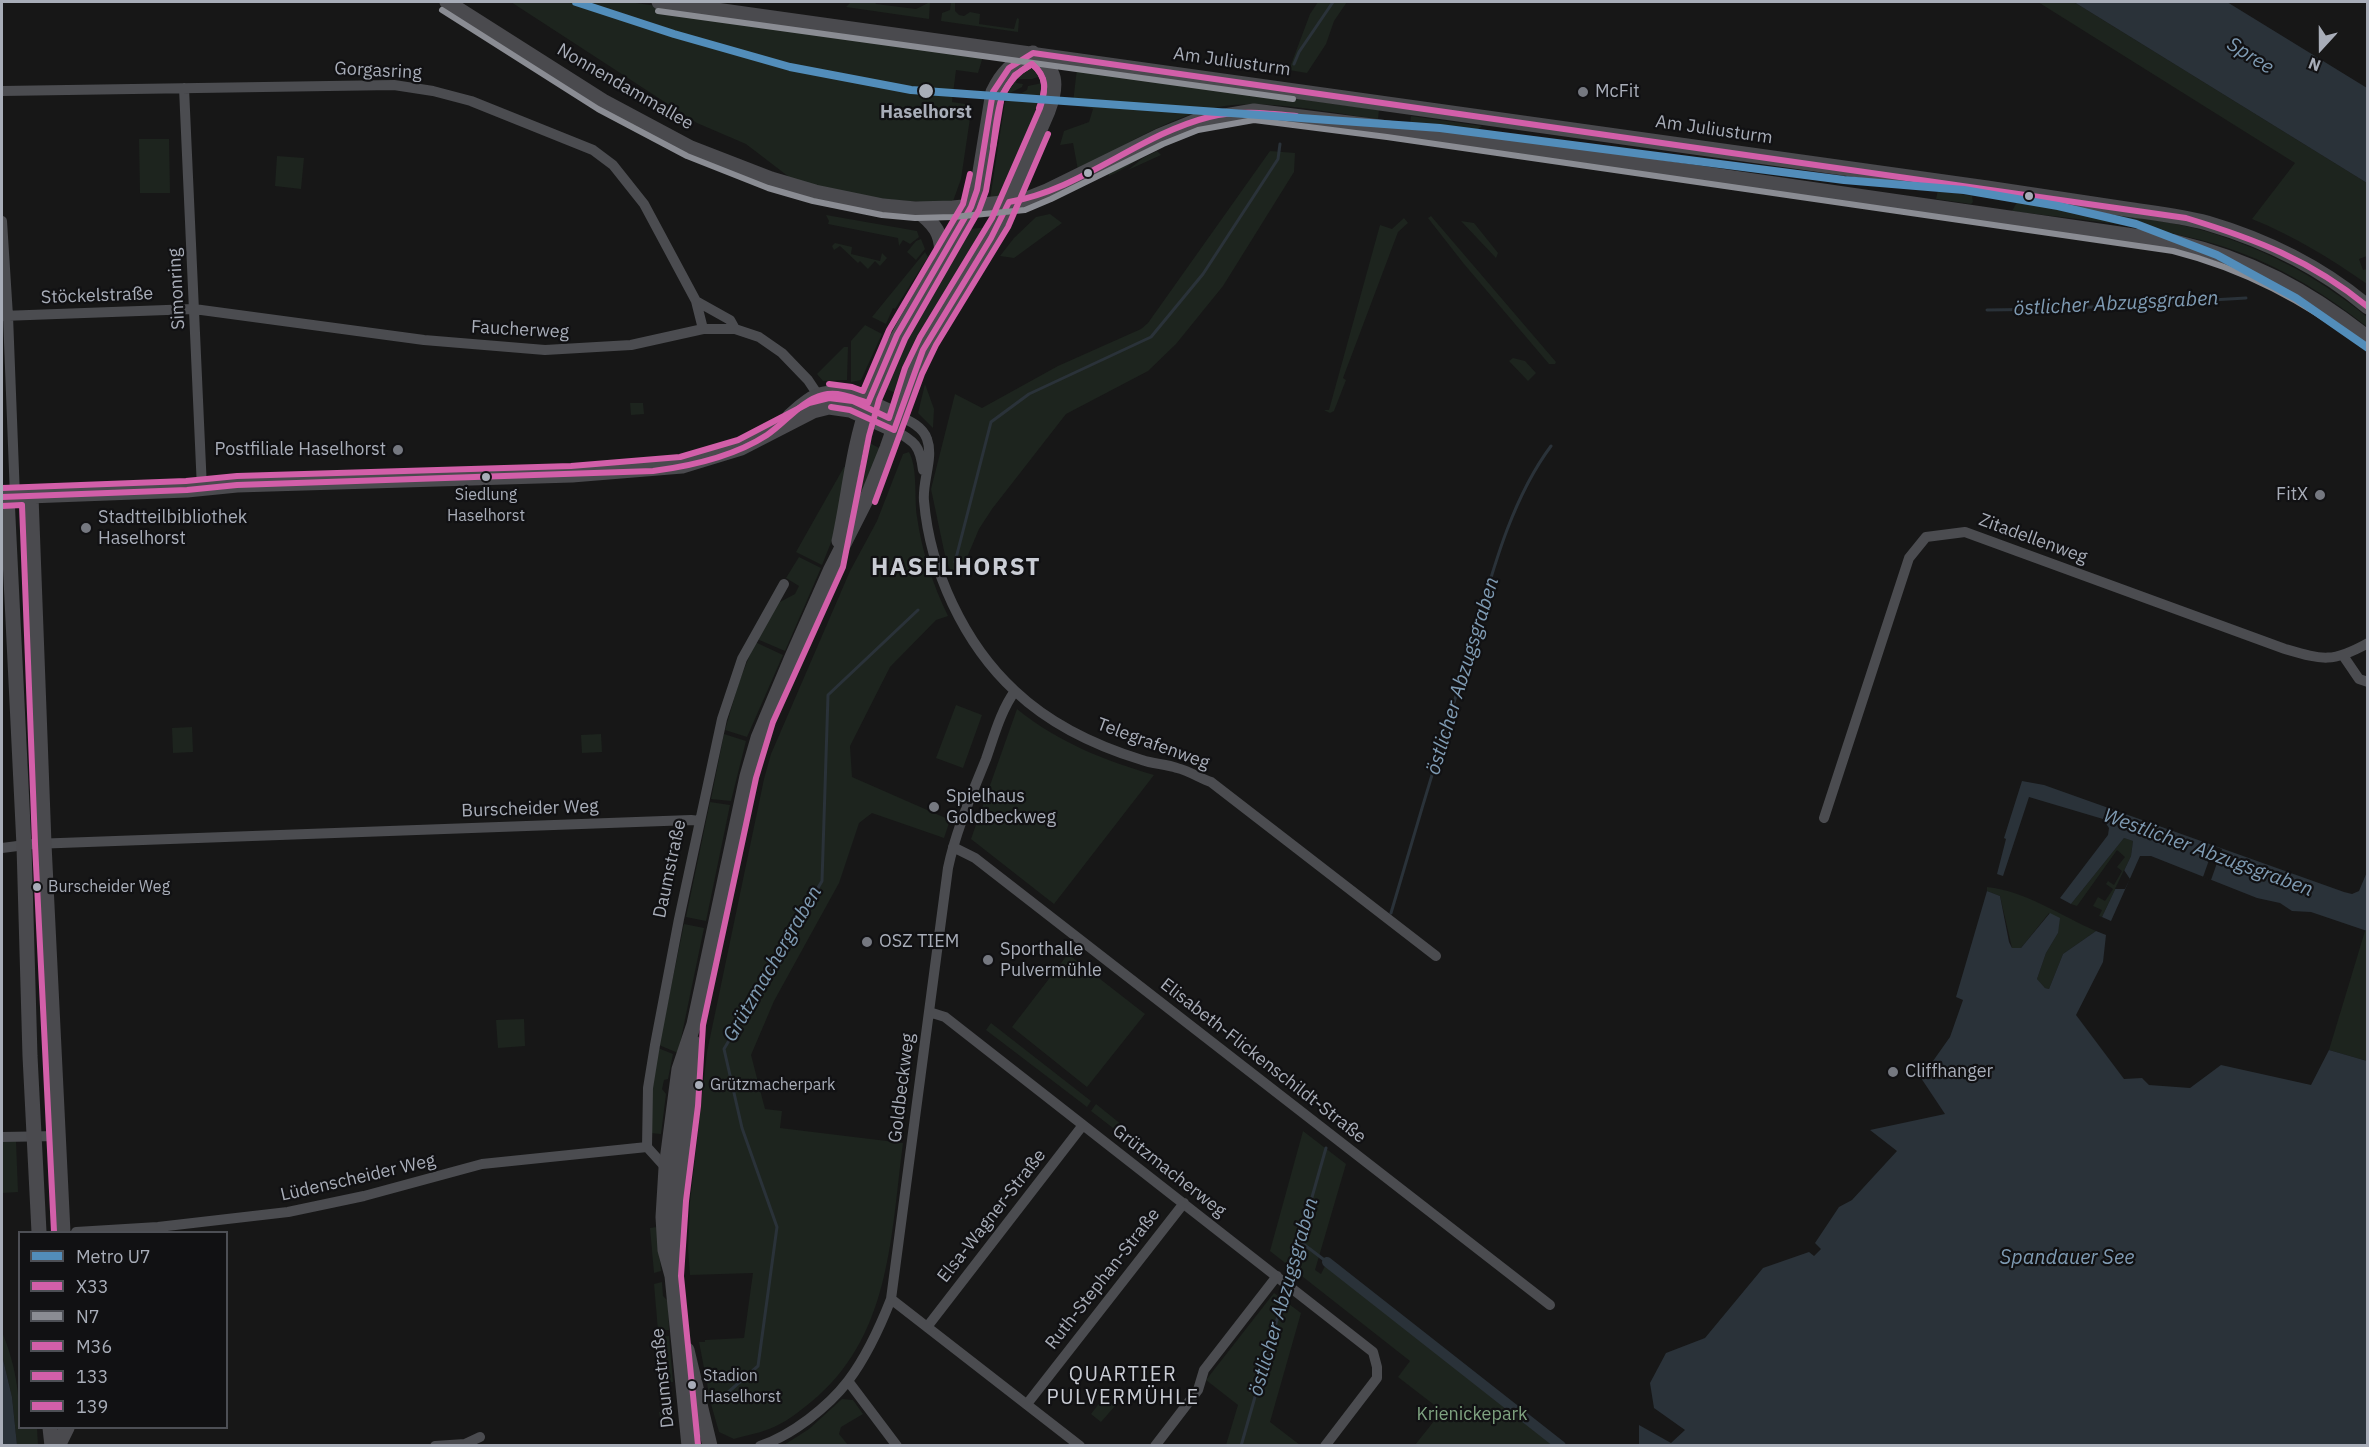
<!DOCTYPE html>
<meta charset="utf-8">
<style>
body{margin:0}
#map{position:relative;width:2369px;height:1447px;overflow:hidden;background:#171717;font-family:"IBM Plex Sans",sans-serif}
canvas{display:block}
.frame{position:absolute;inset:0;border:3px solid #a8adb8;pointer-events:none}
.legend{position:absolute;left:18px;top:1231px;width:210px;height:198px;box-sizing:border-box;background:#111113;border:2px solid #4d4f55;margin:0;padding:8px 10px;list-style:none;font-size:18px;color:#a8adb8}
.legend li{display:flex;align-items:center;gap:12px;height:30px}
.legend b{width:30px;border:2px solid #4d4f55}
.north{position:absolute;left:2291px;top:18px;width:60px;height:60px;-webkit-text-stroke:4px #111113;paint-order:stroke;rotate:201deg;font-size:16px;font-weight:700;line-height:24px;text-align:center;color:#a8adb8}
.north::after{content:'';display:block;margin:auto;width:21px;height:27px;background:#a8adb8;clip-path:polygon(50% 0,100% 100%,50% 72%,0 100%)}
</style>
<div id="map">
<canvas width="2369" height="1447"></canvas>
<div class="frame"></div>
<ul class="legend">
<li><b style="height:8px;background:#528dba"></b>Metro U7</li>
<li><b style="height:8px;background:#d25fa9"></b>X33</li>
<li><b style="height:8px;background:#8a8c93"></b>N7</li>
<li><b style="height:8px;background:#d25fa9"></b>M36</li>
<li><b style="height:8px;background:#d25fa9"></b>133</li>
<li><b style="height:8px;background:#d25fa9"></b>139</li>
</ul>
<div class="north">N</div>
</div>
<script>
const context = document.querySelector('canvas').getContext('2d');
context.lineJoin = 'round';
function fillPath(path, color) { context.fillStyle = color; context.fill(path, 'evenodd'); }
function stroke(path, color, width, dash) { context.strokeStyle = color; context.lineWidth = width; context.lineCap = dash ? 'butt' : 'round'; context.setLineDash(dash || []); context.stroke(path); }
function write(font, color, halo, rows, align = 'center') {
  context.font = font + ' "IBM Plex Sans",sans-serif'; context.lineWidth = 4.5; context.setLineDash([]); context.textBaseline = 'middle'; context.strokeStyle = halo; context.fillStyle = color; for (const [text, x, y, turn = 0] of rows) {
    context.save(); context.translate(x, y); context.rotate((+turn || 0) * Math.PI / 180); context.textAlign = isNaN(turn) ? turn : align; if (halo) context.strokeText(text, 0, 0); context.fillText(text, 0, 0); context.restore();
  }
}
fillPath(new Path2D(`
 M511,2H629L984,53L978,73L956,70L952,102L972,105L961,179L952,204L865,198L793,180L746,144L697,123Z
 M851,2H875L876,4L916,9L930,2L929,19L846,7Z
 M951,2H955V11L959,15L964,16L970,12L980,14L979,24L1014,29L1017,18L1019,19L1018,32L941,21L942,13L950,10Z
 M1318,2H1347L1334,21L1326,44L1307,73L1289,70L1310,14Z
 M2038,2H2074L2367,183V256L2359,259L2363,270L2367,269V284C2330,258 2294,236 2252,219L2295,163Z
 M1027,65L1035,67L1045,75L1032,79H1017L1016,83L1023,84L1022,87L998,99C1003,85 1011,69 1027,65Z
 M1077,68L1379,110L1378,119C1329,113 1262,97 1214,108C1165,119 1122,147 1078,170L1073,143L1060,145L1064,131L1089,122L1093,109L1073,103Z
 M1047,82L1048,93L1004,195L990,199L1005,102L1027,90L1028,86Z
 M1411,116L1482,126L1473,133L1410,125Z
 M139,139H169L170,193H140Z
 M1154,147L1156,149C1139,158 1126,169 1109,176L1108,173Z
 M1157,151L1161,155L1128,170L1143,158Z
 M1270,151L1295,153L1294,172L1223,286L1176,344L1148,371L1066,414L992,509L979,529L963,567L953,576L946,560L931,489L955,394L982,408L1058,366L1141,329L1148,323Z
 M277,156L304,158L301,189L275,186Z
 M1938,190L1972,196L1973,202L1971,204L1936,199Z
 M2017,202C2076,210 2137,214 2194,228C2258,245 2316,275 2367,317V327C2322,291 2272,261 2215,244C2150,225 2079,220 2012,211Z
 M1050,214L1062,223L1014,258L1000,256L1014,238L1036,217Z
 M826,215L917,231L919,237L910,244L903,240L899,246L898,238L828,224L829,221Z
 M1431,216L1556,362L1555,364H1549L1464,264L1428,218Z
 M1404,218L1408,223L1398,232L1343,378L1346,380L1334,411L1330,413L1324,410H1329L1380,225L1392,229Z
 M1461,221L1474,223L1498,253L1496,258Z
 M989,227L920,339L898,394L882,387L904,337L969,229Z
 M921,239L925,249L916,260L907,252L916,241Z
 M835,243L852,247L851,254L880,261L882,253L887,258L880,266L875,261L868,269L860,261L858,263L840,246L834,250L832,246Z
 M925,252L928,257L895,309L893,308L886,324L872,317Z
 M865,325L882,334L861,380L851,382V341Z
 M844,347H848L847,380L823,381L817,374Z
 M1513,358L1525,361L1536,373L1528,381L1509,361Z
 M925,384L934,409L933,428L918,413Z
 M630,403H643L644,414L631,415Z
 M864,440L881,449L848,529Z
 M909,452C918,469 914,497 917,517C922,552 933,585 948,616L936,620L890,667L850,746L852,777L950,820L944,838L872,813L859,823L839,883L774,1001L751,1055L765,1109L782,1111L780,1128L903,1143C891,1233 891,1331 818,1396C805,1407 790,1420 774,1427C761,1433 747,1435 734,1439L719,1432L711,1404L699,1342H705V1340L744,1338L753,1273L690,1275L688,1249L690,1202L707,1052L764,779L771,754L850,571L877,521L903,454Z
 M844,467H849L832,540L822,565L796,552Z
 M799,557L821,568L785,651L757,639L778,603L795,594L799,586L786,578Z
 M755,642L783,655L747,737L725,730L739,682Z
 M956,705L982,715L963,768L936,758Z
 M1017,709C1059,743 1104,760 1154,775L1054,904L971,839Z
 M192,727L193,752L173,753L172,728Z
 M601,734L602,752L582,753L581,735Z
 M724,734L746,741L731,801L711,799Z
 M710,802L730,805L706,921L686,917Z
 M2124,838L2133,841L2131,856L2102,917L2099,916L2102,910L2093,906L2098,897L2105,901L2113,889L2106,884L2108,881L2114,885L2122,871L2117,867L2125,857L2117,850L2077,906L2071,904Z
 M1987,887C2026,891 2061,916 2096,931L2063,954L2049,989L2045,988L2037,979L2046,953L2058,933V929L2049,913L2021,948H2012L2000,896L1987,891Z
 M684,924L704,928L678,1053L659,1045Z
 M2365,931H2367V1061L2329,1050Z
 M1068,954L1145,1014L1087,1087L1012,1027Z
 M524,1019L525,1046L498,1048L496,1020Z
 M991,1023L1091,1101L1087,1107L986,1030Z
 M658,1048L673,1054L668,1079L664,1080L662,1089L666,1094L661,1134L650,1133L651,1099Z
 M1096,1104L1127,1129L1122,1135L1091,1111Z
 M1303,1131L1346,1164L1315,1270L1321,1274L1327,1262L1561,1445H1415L1442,1411L1398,1377L1410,1361L1270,1251Z
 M16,1141L18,1192L2,1193V1142Z
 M657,1227L661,1271L654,1273L650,1228Z
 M662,1282L663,1296L668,1301L669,1330L658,1331L654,1284Z
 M1274,1293L1301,1313L1270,1422L1300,1445H1226L1238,1405L1206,1380Z
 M2,1332C16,1366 19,1391 20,1428H37L38,1445H17L12,1397L2,1355Z
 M669,1336L673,1382H669L662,1371L660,1337Z
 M660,1391H668L672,1422L661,1423L659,1412H662Z
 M1104,1397L1115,1406L1101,1422L1091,1414Z
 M842,1399L853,1400L863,1414L841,1427L839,1434L848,1445H784L809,1429Z`), '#1d241e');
fillPath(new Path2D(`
 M2074,2H2227L2367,88V183Z
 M2022,781L2044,785L2344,892L2352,894L2359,891L2367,872V931L2311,912L2292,911L2280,903L2257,898L2151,856H2140L2111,921L2102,917L2131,856L2133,841L2124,838L2071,904L2060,898L2108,835L2109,828L2103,819L2029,797L2003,876L1997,874L2006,839L2004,838Z
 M1987,891L2000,896L2009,942L2012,948H2021L2050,913L2060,918L2058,933L2046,953L2037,979L2045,988L2049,989L2063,954L2096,931L2106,935L2103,962L2076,1015L2124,1079L2142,1078L2149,1085L2190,1088L2221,1065L2311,1085L2329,1050L2367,1061V1445L1639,1446V1425L1671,1443L1685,1430L1654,1408L1650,1383L1666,1353L1705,1338L1763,1268L1809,1252L1814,1256L1821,1249L1815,1243L1839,1207L1852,1200L1897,1151L1870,1130L1945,1114L1921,1078L1950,1037L1963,1000L1956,997Z
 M2,1355L12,1397L17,1445H2Z`), '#2a3239');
fillPath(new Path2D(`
 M2214,846L2222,849L2211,880L2203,877Z
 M2124,870L2130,879L2125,889H2115Z`), '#171717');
stroke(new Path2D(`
 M1294,64L1299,52L1333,2
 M1987,310L2058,309L2246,298
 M955,562L991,422L1029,394L1151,337L1203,274L1278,159L1280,144
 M1391,913C1416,827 1442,742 1468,656C1489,586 1507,505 1551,446
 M1298,1240L1327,1262
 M717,1402L758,1366L777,1227L742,1128L724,1049L822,881L828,695L918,610
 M1241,1446L1326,1148`), '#2a3239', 3);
stroke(new Path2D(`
 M1327,1262L1561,1446`), '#2a3239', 10);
stroke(new Path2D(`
 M184,88L202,489
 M2,91L394,85L433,91L471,101L593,150L613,165L644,204L696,301L703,329
 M2,221L8,316L15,497
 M696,301L730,320L735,329
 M2,316L194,309L424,340L545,350L631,345L703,329H735L759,337L782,353L808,380L818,395
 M899,416C910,421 923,427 927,439C934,458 922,481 924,501C930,570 964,644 1015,691C1050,724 1096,746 1142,760C1153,764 1166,764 1177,768C1189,771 1200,778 1211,782L1436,956
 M894,430C915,442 920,445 923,470
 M2344,657L2359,679L2368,682
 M1824,818L1909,558L1926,537L1965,532L2285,649C2323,660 2332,663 2368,643
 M953,847L975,858L1550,1305
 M2,848L33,844L691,820L700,821
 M929,1012L945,1017L1373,1352L1377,1367V1378L1325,1446
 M2,1137L59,1136
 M666,1168L647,1147L648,1088L655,1045L679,919L722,719L742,659L784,584
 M76,1232L158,1227L288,1212L364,1196L482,1164L647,1147
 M891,1299L1080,1446
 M927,1327L1083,1125
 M848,1381L897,1446
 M1027,1404L1184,1203
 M435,1446L465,1444L480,1437
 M760,1446C792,1435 828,1407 848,1381C867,1356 880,1327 891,1299L948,868C956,830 972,794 986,759C994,736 1001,710 1015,691
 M1155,1446L1198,1390L1204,1370L1277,1276`), '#4b4c50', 10);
stroke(new Path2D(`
 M447,2L603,101L691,148L771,179L815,192L883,206L915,209L953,208L1022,201L1047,191L1159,136L1196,121L1254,111L1388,128L2175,242C2250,259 2308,291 2368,338
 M659,2L1987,188C2033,195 2080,202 2126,209C2153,213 2181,216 2207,223C2265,240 2322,268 2368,307
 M915,209C934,223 944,234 941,258
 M790,416C798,409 807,400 817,396C843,385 876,406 899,416
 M31,496L44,844L63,1232
 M2,497L187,490L237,485L572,475L682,466L741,448L813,411L829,407L850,410L894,430
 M7,497L24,846L30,1056L39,1232
 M839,541C849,495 853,446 869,402C894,330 938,274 971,207L977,190L993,92C1002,73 1013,62 1032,54
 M672,1276L665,1250L663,1217L666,1168L679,1069L694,1024L747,776L758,738L792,657L830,571L866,500L887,448L914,371L928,341L1000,222L1048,111C1058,84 1057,70 1033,53
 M687,1350L710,1446
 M50,1428L52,1446
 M58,1446L67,1428
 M689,1446L672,1276L677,1200L689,1105L693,1042`), '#4a4a4e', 15);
stroke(new Path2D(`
 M831,407L850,410L894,430L923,350L991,238L1009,202C1081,190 1138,135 1209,117C1238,110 1266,113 1296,116
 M2,497L187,490L237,485L653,471C692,466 733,457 767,435C785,423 802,400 823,395C838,391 854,398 868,403L897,335L971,207L977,190L993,92L1009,68L1033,53L2186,218C2255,239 2311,260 2368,307`), '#d25fa9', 6);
stroke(new Path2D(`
 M442,10L598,109L687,156L768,188L813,201L882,215L915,218L953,217L1025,210L1051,199L1163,144L1198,130L1254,120L1387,137L2173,251C2244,269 2304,301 2363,345
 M658,11L1293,99`), '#8a8c93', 6);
stroke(new Path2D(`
 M875,502L922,374L936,345L1008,227L1048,134
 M698,1445L681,1276L686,1201L698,1106L703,1025L756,778L773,722L843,567L869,436L879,400L905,339L979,210L986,191L1002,95L1015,75L1032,64C1048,77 1046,90 1039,108`), '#d25fa9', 6);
stroke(new Path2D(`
 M829,384L852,387L863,391L889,330L963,204L970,174
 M2,488L186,481L237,476L571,466L680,457L738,440L809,403L829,398L853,401L889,418L905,368L920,337L992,218L1040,108C1046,90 1047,77 1032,64C997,83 998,112 993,147`), '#d25fa9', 6);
stroke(new Path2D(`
 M2,506L22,505L35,844L54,1232`), '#d25fa9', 6);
stroke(new Path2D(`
 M576,2L674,34L790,67L911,90L1440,128L1844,180L1964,190L2058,206L2136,224L2217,255L2296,298L2368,348`), '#528dba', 8);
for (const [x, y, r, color] of [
 [926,91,8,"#a8adb8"],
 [1583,92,6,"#757880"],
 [1088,173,5,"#a8adb8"],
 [2029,196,5,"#a8adb8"],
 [398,450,6,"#757880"],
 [486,477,5,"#a8adb8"],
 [2320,495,6,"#757880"],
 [86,528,6,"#757880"],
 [934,807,6,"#757880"],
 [37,887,5,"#a8adb8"],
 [867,942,6,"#757880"],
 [988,960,6,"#757880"],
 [1893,1072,6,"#757880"],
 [699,1085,5,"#a8adb8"],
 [692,1385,5,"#a8adb8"]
]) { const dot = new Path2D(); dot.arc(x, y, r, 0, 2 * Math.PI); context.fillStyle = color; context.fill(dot); stroke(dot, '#111113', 2); }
write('16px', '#a8adb8', '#111113', [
 ["Siedlung",486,495,"center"],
 ["Haselhorst",486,516,"center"],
 ["Burscheider Weg",48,887],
 ["Grützmacherpark",710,1085],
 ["Stadion",703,1376],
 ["Haselhorst",703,1397]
], 'left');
write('18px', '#a8adb8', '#111113', [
 ["Am Juliusturm",1232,62,8],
 ["Gorgasring",378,71,3],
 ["Nonnendammallee",625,87,30],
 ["Am Juliusturm",1714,130,8],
 ["Simonring",177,289,-93],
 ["Stöckelstraße",97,296,-2],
 ["Faucherweg",520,330,3],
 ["Zitadellenweg",2033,539,20],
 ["Telegrafenweg",1153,744,20],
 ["Burscheider Weg",530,809,-2],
 ["Daumstraße",670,869,-78],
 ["Elisabeth-Flickenschildt-Straße",1263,1061,38],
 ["Goldbeckweg",902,1088,-83],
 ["Grützmacherweg",1169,1171,38],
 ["Lüdenscheider Weg",358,1178,-13],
 ["Elsa-Wagner-Straße",992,1216,-52],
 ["Ruth-Stephan-Straße",1103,1279,-52],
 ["Daumstraße",663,1378,-96]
]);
write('18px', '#a8adb8', '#111113', [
 ["McFit",1595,92],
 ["Postfiliale Haselhorst",386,450,"right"],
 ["FitX",2308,495,"right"],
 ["Stadtteilbibliothek",98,518],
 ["Haselhorst",98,539],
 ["Spielhaus",946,797],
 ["Goldbeckweg",946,818],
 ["OSZ TIEM",879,942],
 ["Sporthalle",1000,950],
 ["Pulvermühle",1000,971],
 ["Cliffhanger",1905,1072]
], 'left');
write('bold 18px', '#a8adb8', '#111113', [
 ["Haselhorst",926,113]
]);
write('18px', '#7fa381', '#111113', [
 ["Krienickepark",1472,1415]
]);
write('italic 20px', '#7f9bb3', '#111113', [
 ["Spree",2250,56,32],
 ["östlicher Abzugsgraben",2116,304,-3],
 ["östlicher Abzugsgraben",1463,676,-73],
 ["Westlicher Abzugsgraben",2208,853,20],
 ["Grützmachergraben",773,964,-60],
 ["Spandauer See",2067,1258],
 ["östlicher Abzugsgraben",1284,1297,-74]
]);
context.letterSpacing = '1.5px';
write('20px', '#c9ccd4', '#111113', [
 ["QUARTIER",1123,1375],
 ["PULVERMÜHLE",1123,1398]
]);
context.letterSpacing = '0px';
context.letterSpacing = '1.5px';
write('bold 24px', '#c9ccd4', '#111113', [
 ["HASELHORST",956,568]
]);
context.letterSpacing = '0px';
</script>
